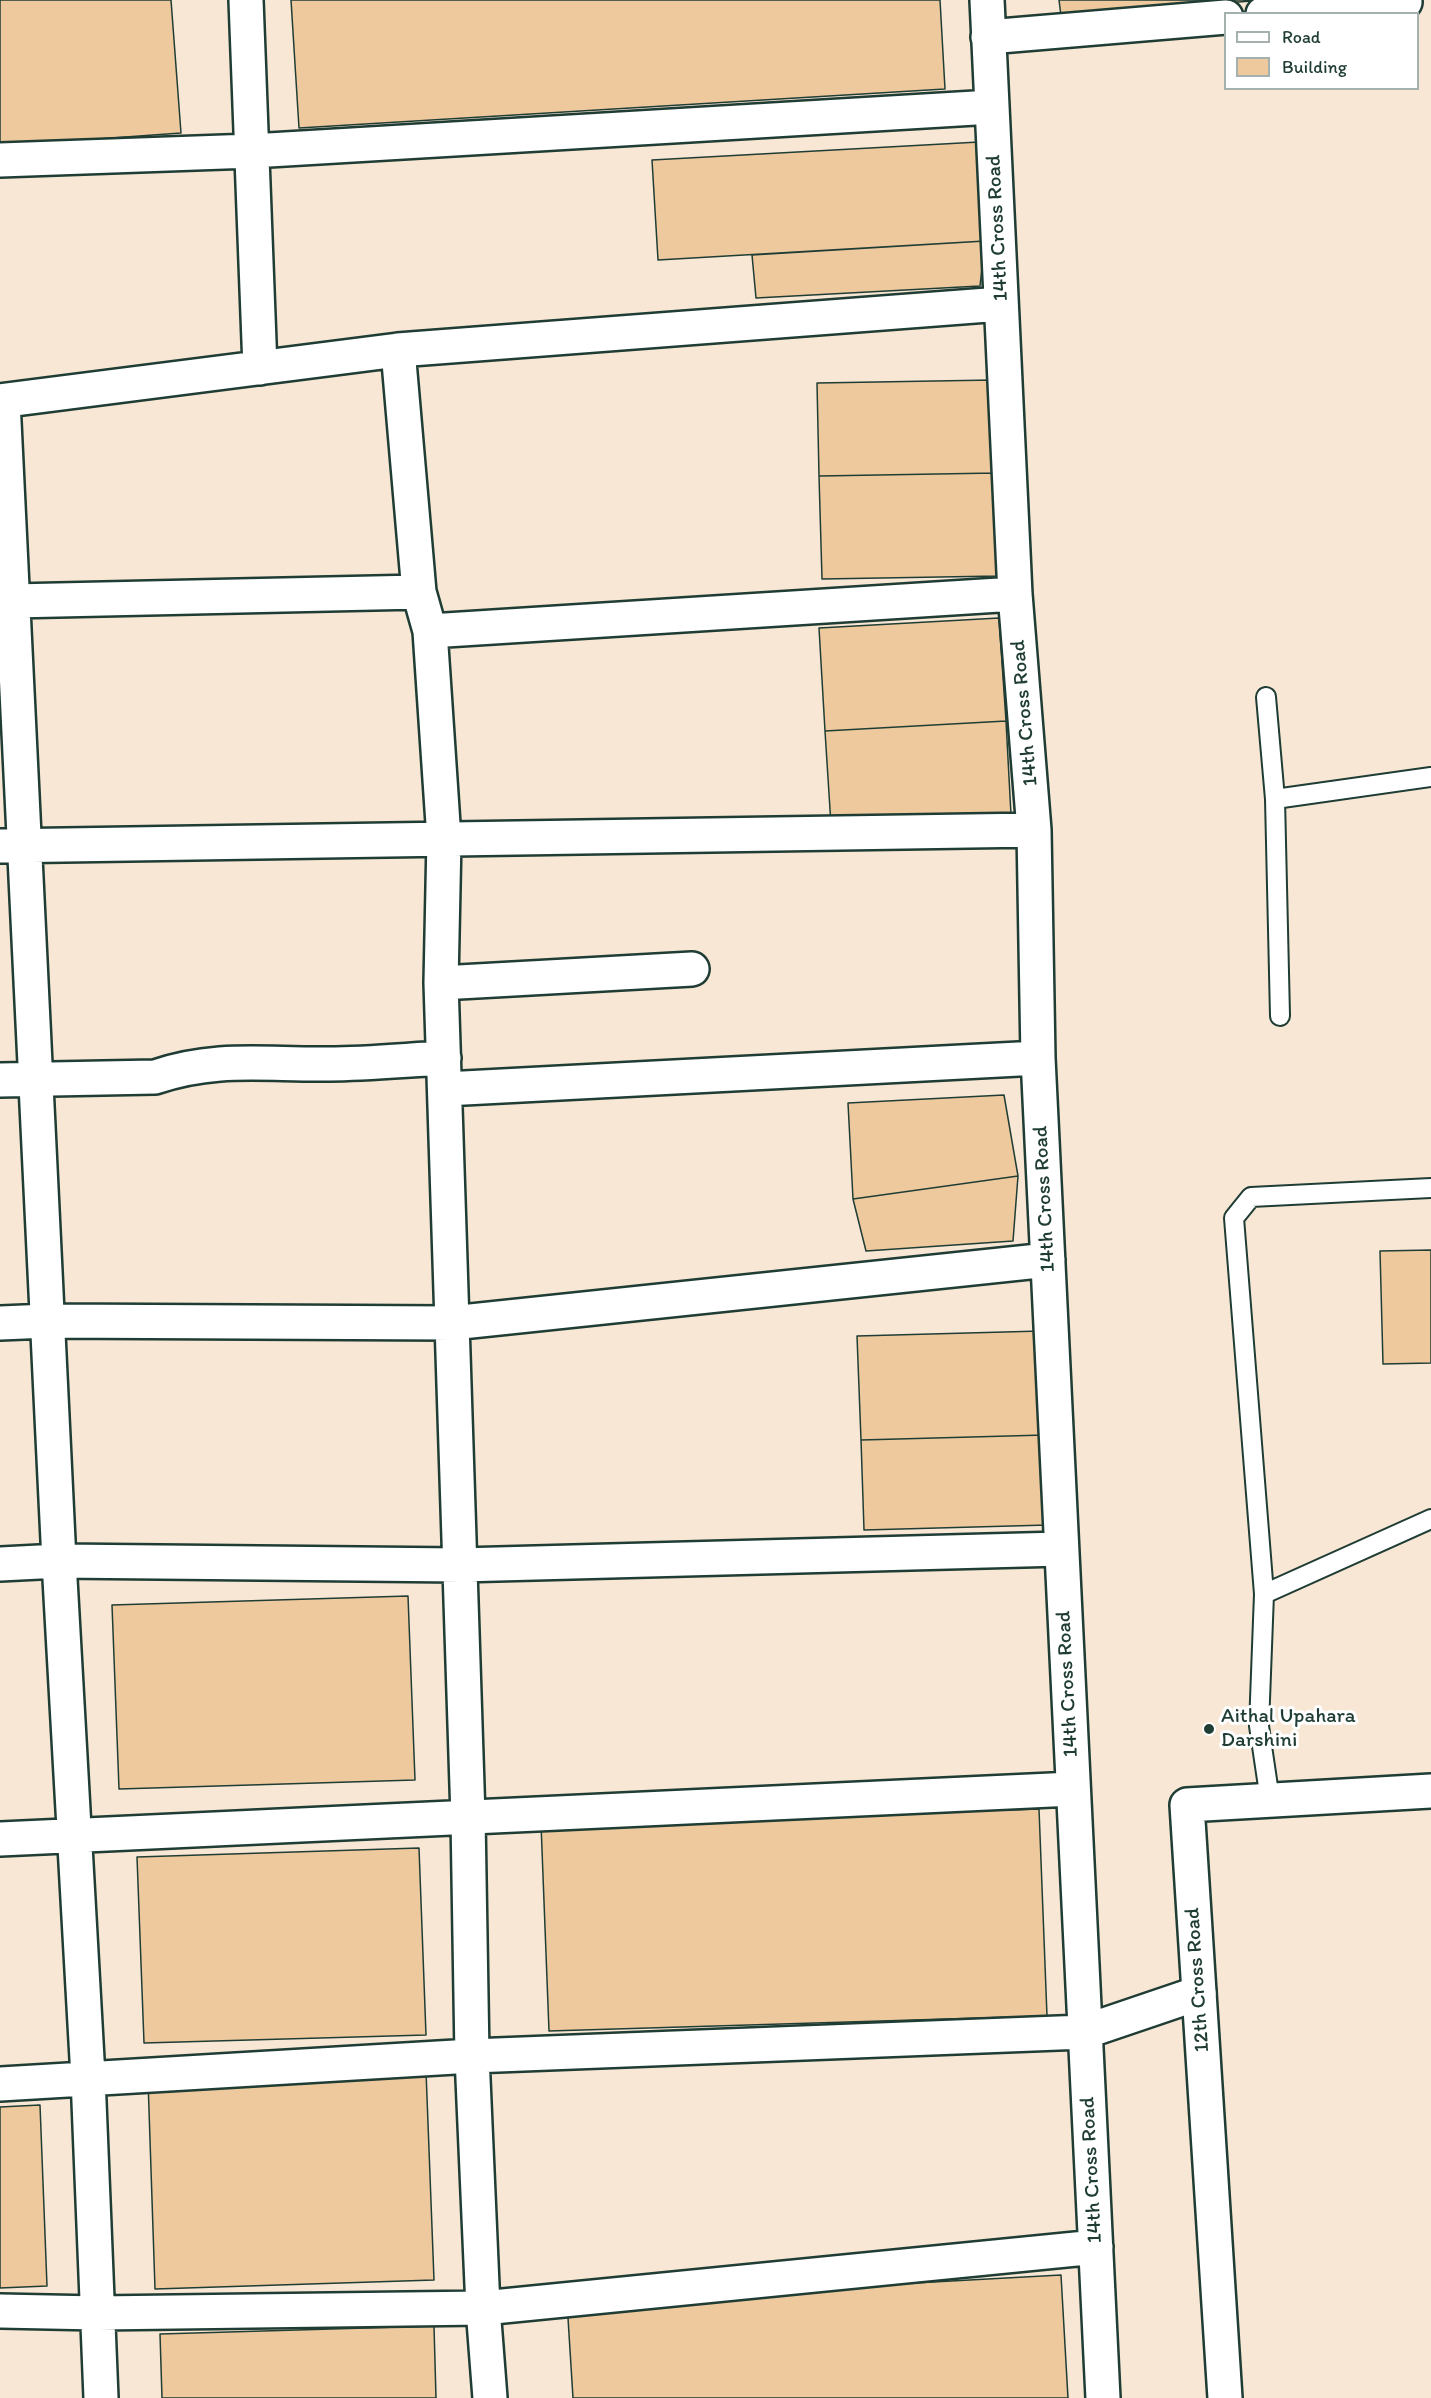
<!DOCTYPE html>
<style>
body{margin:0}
#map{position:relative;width:1431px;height:2398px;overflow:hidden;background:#fcf4ec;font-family:Itim,sans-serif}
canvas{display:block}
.legend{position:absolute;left:1224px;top:12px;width:195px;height:78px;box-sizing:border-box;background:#fff;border:2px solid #a5b1ae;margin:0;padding:8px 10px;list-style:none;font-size:18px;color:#1f3d34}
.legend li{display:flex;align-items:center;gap:12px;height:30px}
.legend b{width:30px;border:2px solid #a5b1ae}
</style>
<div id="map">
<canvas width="1431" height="2398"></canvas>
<ul class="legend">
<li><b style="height:8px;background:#fff"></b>Road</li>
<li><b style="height:16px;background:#eec99e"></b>Building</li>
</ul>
</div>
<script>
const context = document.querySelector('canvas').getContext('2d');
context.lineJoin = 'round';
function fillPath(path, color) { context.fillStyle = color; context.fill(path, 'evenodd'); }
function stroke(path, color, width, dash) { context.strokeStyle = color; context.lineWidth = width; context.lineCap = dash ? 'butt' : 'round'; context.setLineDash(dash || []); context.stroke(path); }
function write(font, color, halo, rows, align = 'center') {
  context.font = font + ' Itim,sans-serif'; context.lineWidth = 6; context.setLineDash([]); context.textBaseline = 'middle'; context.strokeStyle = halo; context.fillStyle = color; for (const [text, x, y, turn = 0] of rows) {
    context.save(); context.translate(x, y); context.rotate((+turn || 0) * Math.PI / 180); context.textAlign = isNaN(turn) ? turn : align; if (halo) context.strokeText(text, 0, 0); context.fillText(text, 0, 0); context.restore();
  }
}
fillPath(new Path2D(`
 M0,0H1431V2398H0ZM1226,14H1418V88H1226Z`), '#f8e7d5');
const building = new Path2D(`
 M0,0H171L181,133L0,146Z
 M291,0H940L945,89L299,128Z
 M1059,0H1264L1061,16Z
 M979,142L985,241L658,260L652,160Z
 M985,241L980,286L756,298L752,255Z
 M993,380L996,473L819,476L817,383Z
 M996,473L999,576L822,579L819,476Z
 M999,618L1006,721L825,731L819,628Z
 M1006,721L1011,815L831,825L825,731Z
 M1004,1095L1018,1176L853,1199L848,1103Z
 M1018,1176L1013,1241L866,1251L853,1199Z
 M1431,1250V1363L1383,1364L1380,1251Z
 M1041,1331L1045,1435L861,1440L857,1336Z
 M1045,1435L1048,1525L864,1530L861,1440Z
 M408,1596L415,1780L119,1789L112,1605Z
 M1039,1809L1047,2016L549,2031L541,1824Z
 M419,1848L426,2035L144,2043L137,1857Z
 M426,2071L434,2280L155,2289L148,2080Z
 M40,2105L47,2286L0,2288V2107Z
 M1061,2275L1068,2398H573L567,2302Z
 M434,2326L436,2398H162L160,2334Z`);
fillPath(building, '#eec99e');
stroke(building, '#1f3d34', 1.5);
const lane = new Path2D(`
 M1266,697L1275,799
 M1280,1016L1275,799L1431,777
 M1264,1594L1234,1218L1251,1197L1431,1188
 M1270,1800L1259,1726L1264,1594L1431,1519`);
const street = new Path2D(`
 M246,0L260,368
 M987,0L1015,594L1034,830L1038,1058L1103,2398
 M1263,14L1405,2
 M988,37L1226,17
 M0,160L252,151L992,107
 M398,350L419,592L430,631L444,839L441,983L468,1817L472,2056L483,2308L490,2398
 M0,401L398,350L1001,304
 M3,401L59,1561L88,2077L101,2398
 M13,601L419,592
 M430,631L1015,594
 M0,846L1034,830
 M441,983L692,969
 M0,1080L155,1077C216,1056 266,1065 329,1064C367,1064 406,1060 444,1058
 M445,1089L1038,1058
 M0,1323L48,1321L452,1323L1048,1260
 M0,1564L59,1561L460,1565L1061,1549
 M0,1839L1073,1789
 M0,2084L472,2056L1084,2032L1199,1993
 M0,2311L98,2313L483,2308L1096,2247`);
const secondary = new Path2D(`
 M1225,2398L1187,1805L1431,1791`);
stroke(lane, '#1f3d34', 22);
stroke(street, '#1f3d34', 38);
stroke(secondary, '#1f3d34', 38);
stroke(lane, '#fff', 18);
stroke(street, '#fff', 33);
stroke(secondary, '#fff', 33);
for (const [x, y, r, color] of [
 [1209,1729,6,"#1f3d34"]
]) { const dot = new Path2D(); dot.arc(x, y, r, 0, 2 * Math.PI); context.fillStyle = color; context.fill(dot); stroke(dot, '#fff', 2); }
write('21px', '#1f3d34', '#fff', [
 ["14th Cross Road",998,228,-93],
 ["14th Cross Road",1025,713,-95],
 ["14th Cross Road",1045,1199,-93],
 ["14th Cross Road",1068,1684,-93],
 ["12th Cross Road",1198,1980,-94],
 ["14th Cross Road",1092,2170,-93]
]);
write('21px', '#1f3d34', '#fff', [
 ["Aithal Upahara",1221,1717],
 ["Darshini",1221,1741]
], 'left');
</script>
